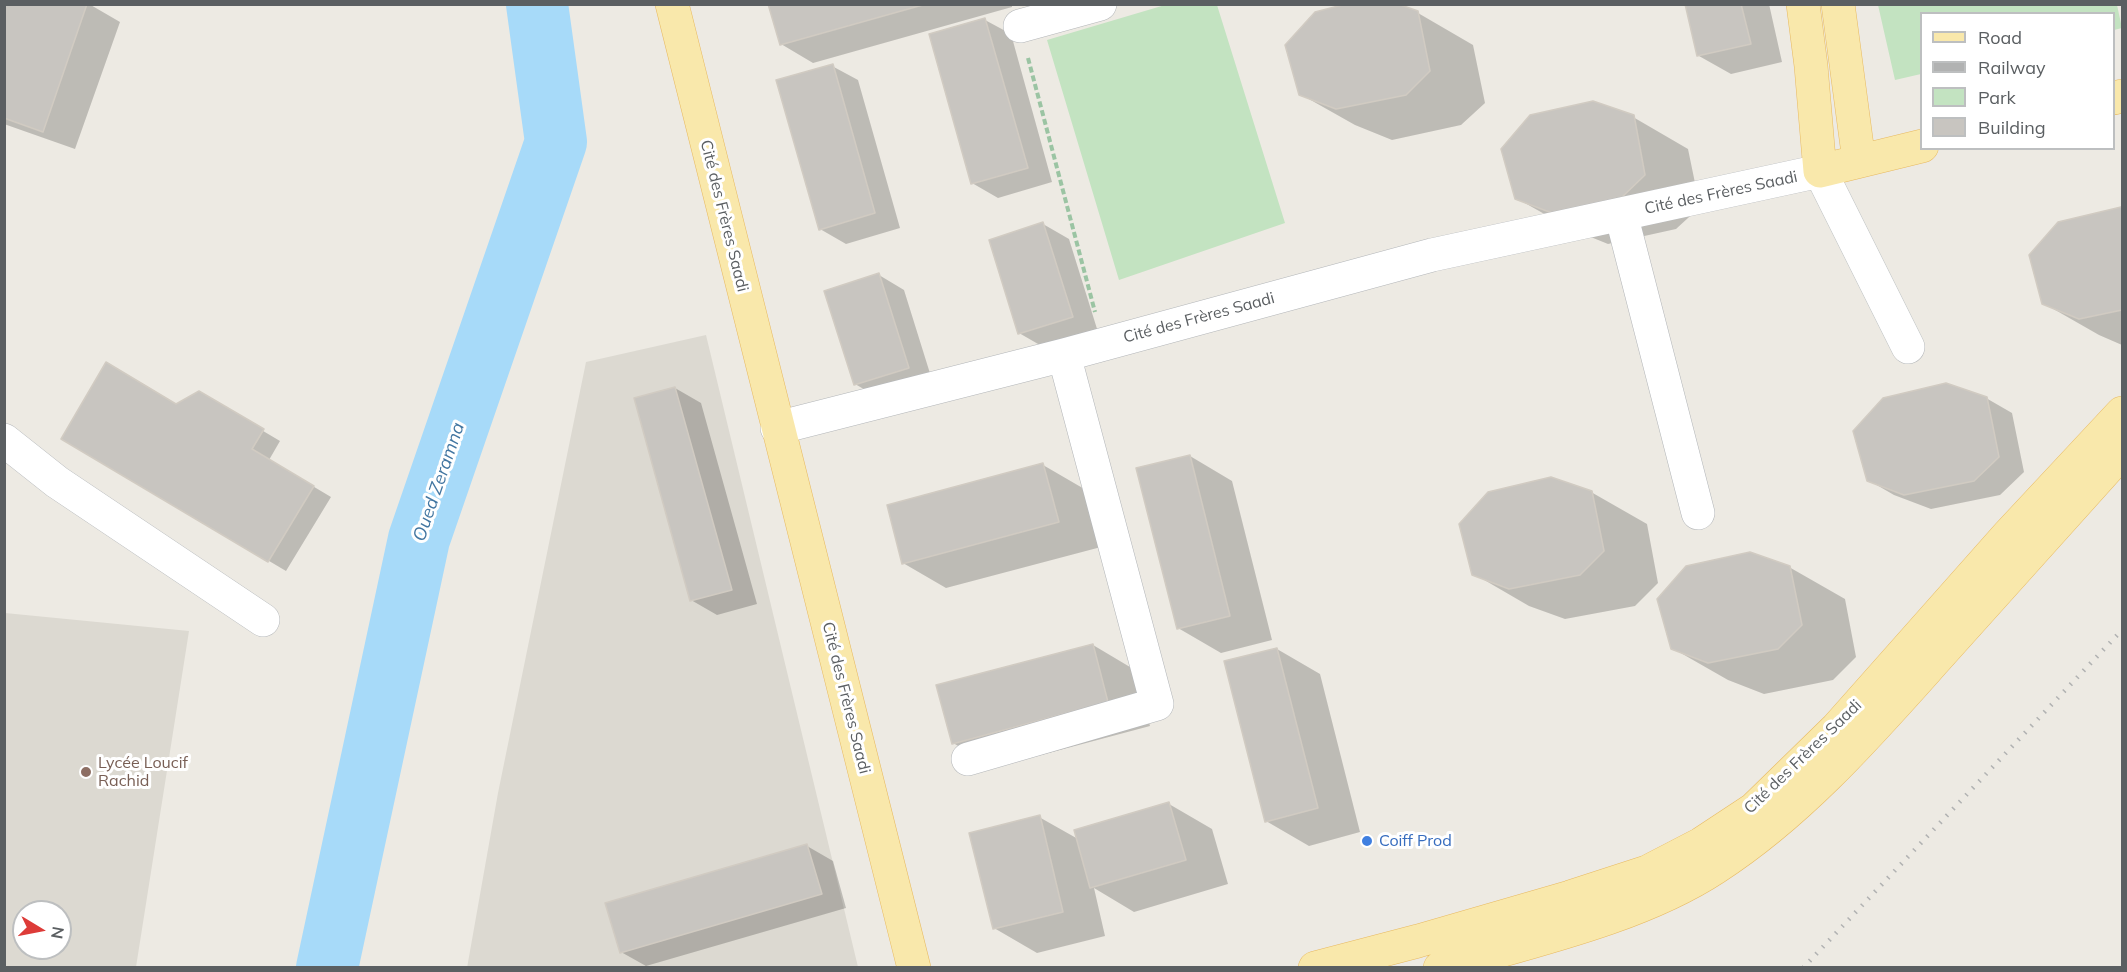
<!DOCTYPE html>
<meta charset="utf-8">
<style>
body{margin:0}
#map{position:relative;width:2127px;height:972px;overflow:hidden;background:#edeae3;font-family:Mulish,sans-serif}
canvas{display:block}
.frame{position:absolute;inset:0;border:6px solid #5b5f62;pointer-events:none}
.legend{position:absolute;left:1920px;top:12px;width:195px;height:138px;box-sizing:border-box;background:#fff;border:2px solid #bdbfc0;margin:0;padding:8px 10px;list-style:none;font-size:18px;color:#5b5f62}
.legend li{display:flex;align-items:center;gap:12px;height:30px}
.legend b{width:30px;border:2px solid #bdbfc0}
.north{position:absolute;left:12px;top:900px;width:60px;height:60px;box-sizing:border-box;background:#fff;border:2px solid #bdbfc0;border-radius:50%;rotate:100deg;font-size:16px;font-weight:700;line-height:24px;text-align:center;color:#5b5f62}
.north::after{content:'';display:block;margin:auto;width:21px;height:27px;background:#dd3b38;clip-path:polygon(50% 0,100% 100%,50% 72%,0 100%)}
</style>
<div id="map">
<canvas width="2127" height="972"></canvas>
<div class="frame"></div>
<ul class="legend">
<li><b style="height:8px;background:#f9e8ab"></b>Road</li>
<li><b style="height:8px;background:#b1b2b2"></b>Railway</li>
<li><b style="height:16px;background:#c3e3c1"></b>Park</li>
<li><b style="height:16px;background:#c8c5c0"></b>Building</li>
</ul>
<div class="north">N</div>
</div>
<script>
const context = document.querySelector('canvas').getContext('2d');
context.lineJoin = 'round';
function fillPath(path, color) { context.fillStyle = color; context.fill(path, 'evenodd'); }
function stroke(path, color, width, dash) { context.strokeStyle = color; context.lineWidth = width; context.lineCap = dash ? 'butt' : 'round'; context.setLineDash(dash || []); context.stroke(path); }
function write(font, color, halo, rows, align = 'center') {
  context.font = font + ' Mulish,sans-serif'; context.lineWidth = 6; context.setLineDash([]); context.textBaseline = 'middle'; context.strokeStyle = halo; context.fillStyle = color; for (const [text, x, y, turn = 0] of rows) {
    context.save(); context.translate(x, y); context.rotate((+turn || 0) * Math.PI / 180); context.textAlign = isNaN(turn) ? turn : align; if (halo) context.strokeText(text, 0, 0); context.fillText(text, 0, 0); context.restore();
  }
}
fillPath(new Path2D(`
 M706,335L858,967L467,968L498,793L586,362Z
 M5,613L189,631L136,967H5ZM24,912H60V948H24Z`), '#dcd9d1');
fillPath(new Path2D(`
 M1165,5H1217L1285,223L1119,280L1047,40Z
 M1878,5H2117L2122,28L2114,30V14H1922L1921,74L1895,80Z`), '#c3e3c1');
fillPath(new Path2D(`
 M4,4H89L120,22L75,149L4,124Z
 M770,4H1012V7L813,63L781,44Z
 M1687,4H1769L1782,62L1731,74L1699,56Z
 M1418,13L1473,45L1485,103L1461,125L1392,140L1355,125L1300,94Z
 M985,20L1011,34L1052,182L998,198L972,183Z
 M832,66L858,80L900,228L846,244L820,229Z
 M1633,117L1688,149L1700,207L1676,229L1608,244L1571,229L1516,198Z
 M2121,209H2122V345L2099,335L2043,303Z
 M1043,224L1069,239L1098,332L1045,348L1019,333Z
 M879,275L904,290L933,383L881,399L855,384Z
 M675,388L701,403L757,604L717,615L691,600Z
 M199,393L280,441L269,460L331,497L286,571L63,439L176,406Z
 M1986,398L2012,413L2024,472L2000,495L1931,509L1894,495L1868,480Z
 M1190,456L1232,481L1272,640L1221,653L1178,628Z
 M1043,465L1086,490L1101,547L946,588L903,563Z
 M1591,492L1647,524L1658,583L1635,606L1565,619L1529,606L1474,574Z
 M1789,567L1845,599L1856,657L1833,680L1764,694L1728,680L1672,648Z
 M1093,645L1135,670L1150,726L996,767L953,743Z
 M1277,649L1320,674L1360,832L1309,846L1266,821Z
 M1169,804L1212,829L1228,884L1134,912L1094,888L1105,936L1037,953L994,928L1039,817L1078,839Z
 M807,846L833,861L846,908L646,966L621,952Z`), '#0003');
stroke(new Path2D(`
 M327,968L419,539L556,142L537,4`), '#a7daf9', 62);
const building = new Path2D(`
 M4,4H87L43,132L4,118Z
 M768,4H926L780,45Z
 M1346,4H1398L1418,11L1430,71L1406,95L1336,109L1299,95L1285,45L1315,12Z
 M1685,4H1741L1751,44L1697,56Z
 M985,18L1028,168L971,184L929,34Z
 M833,64L875,213L819,230L776,80Z
 M1593,101L1634,115L1645,175L1621,198L1552,213L1515,199L1501,149L1530,115Z
 M2121,207L2122,208V310L2079,319L2042,304L2029,255L2058,222Z
 M1043,222L1073,317L1018,334L989,240Z
 M879,273L909,368L854,385L824,291Z
 M106,362L176,404L199,391L264,429L252,449L314,486L268,562L61,439Z
 M1946,383L1987,397L1999,457L1974,481L1904,495L1867,481L1853,431L1883,398Z
 M675,387L732,590L690,601L634,398Z
 M1190,455L1230,616L1177,629L1136,468Z
 M1043,463L1059,522L902,564L887,505Z
 M1551,477L1592,491L1604,551L1580,575L1509,589L1472,575L1459,524L1488,492Z
 M1750,552L1790,566L1802,625L1778,649L1708,663L1671,649L1657,599L1686,566Z
 M1093,644L1108,702L952,744L936,685Z
 M1277,648L1318,808L1265,822L1224,661Z
 M1169,802L1186,860L1090,888L1074,830Z
 M1040,815L1063,912L993,929L969,833Z
 M807,844L822,894L620,953L605,903Z`);
fillPath(building, '#c8c5c0');
stroke(building, '#d1cbc2', 1.5);
const minor = new Path2D(`
 M1020,26L1100,4
 M1621,214L1698,513
 M777,428L1064,355L1432,255L1820,171L1908,347
 M4,440L57,482L263,620
 M968,759L1157,704L1064,355`);
const major = new Path2D(`
 M672,4L914,968
 M1803,4L1811,66L1820,171L1922,146
 M1838,4L1859,161
 M2114,98L2122,96
 M1315,968L1418,941L1570,897L1647,872L1701,844L1754,809L1837,728L2009,534L2122,413
 M1440,968C1528,942 1639,918 1715,868C1800,813 1868,735 1935,660C1997,591 2060,521 2122,452`);
stroke(minor, '#b3b6b9', 34);
stroke(major, '#e7b961', 34);
stroke(new Path2D(`
 M1028,58L1095,312`), '#9bc4a3', 4, [6, 3]);
stroke(minor, '#fff', 33);
stroke(major, '#f9e8ab', 33);
stroke(new Path2D(`
 M1803,968L2122,630`), '#b1b2b2', 4.5, [1.5, 8]);
for (const [x, y, r, color] of [
 [86,772,6,"#8d6e63"],
 [1367,841,6,"#3f7fe0"]
]) { const dot = new Path2D(); dot.arc(x, y, r, 0, 2 * Math.PI); context.fillStyle = color; context.fill(dot); stroke(dot, '#fff', 2); }
write('16px', '#5b5f62', '#fff', [
 ["Cité des Frères Saadi",1721,193,-12],
 ["Cité des Frères Saadi",724,216,76],
 ["Cité des Frères Saadi",1199,318,-15],
 ["Cité des Frères Saadi",846,698,76],
 ["Cité des Frères Saadi",1803,757,-44]
]);
write('16px', '#785e54', '#fff', [
 ["Lycée Loucif",98,763],
 ["Rachid",98,781]
], 'left');
write('16px', '#366cbe', '#fff', [
 ["Coiff Prod",1379,841]
], 'left');
write('italic 18px', '#4276a1', '#fff', [
 ["Oued Zeramna",439,482,-71]
]);
</script>
